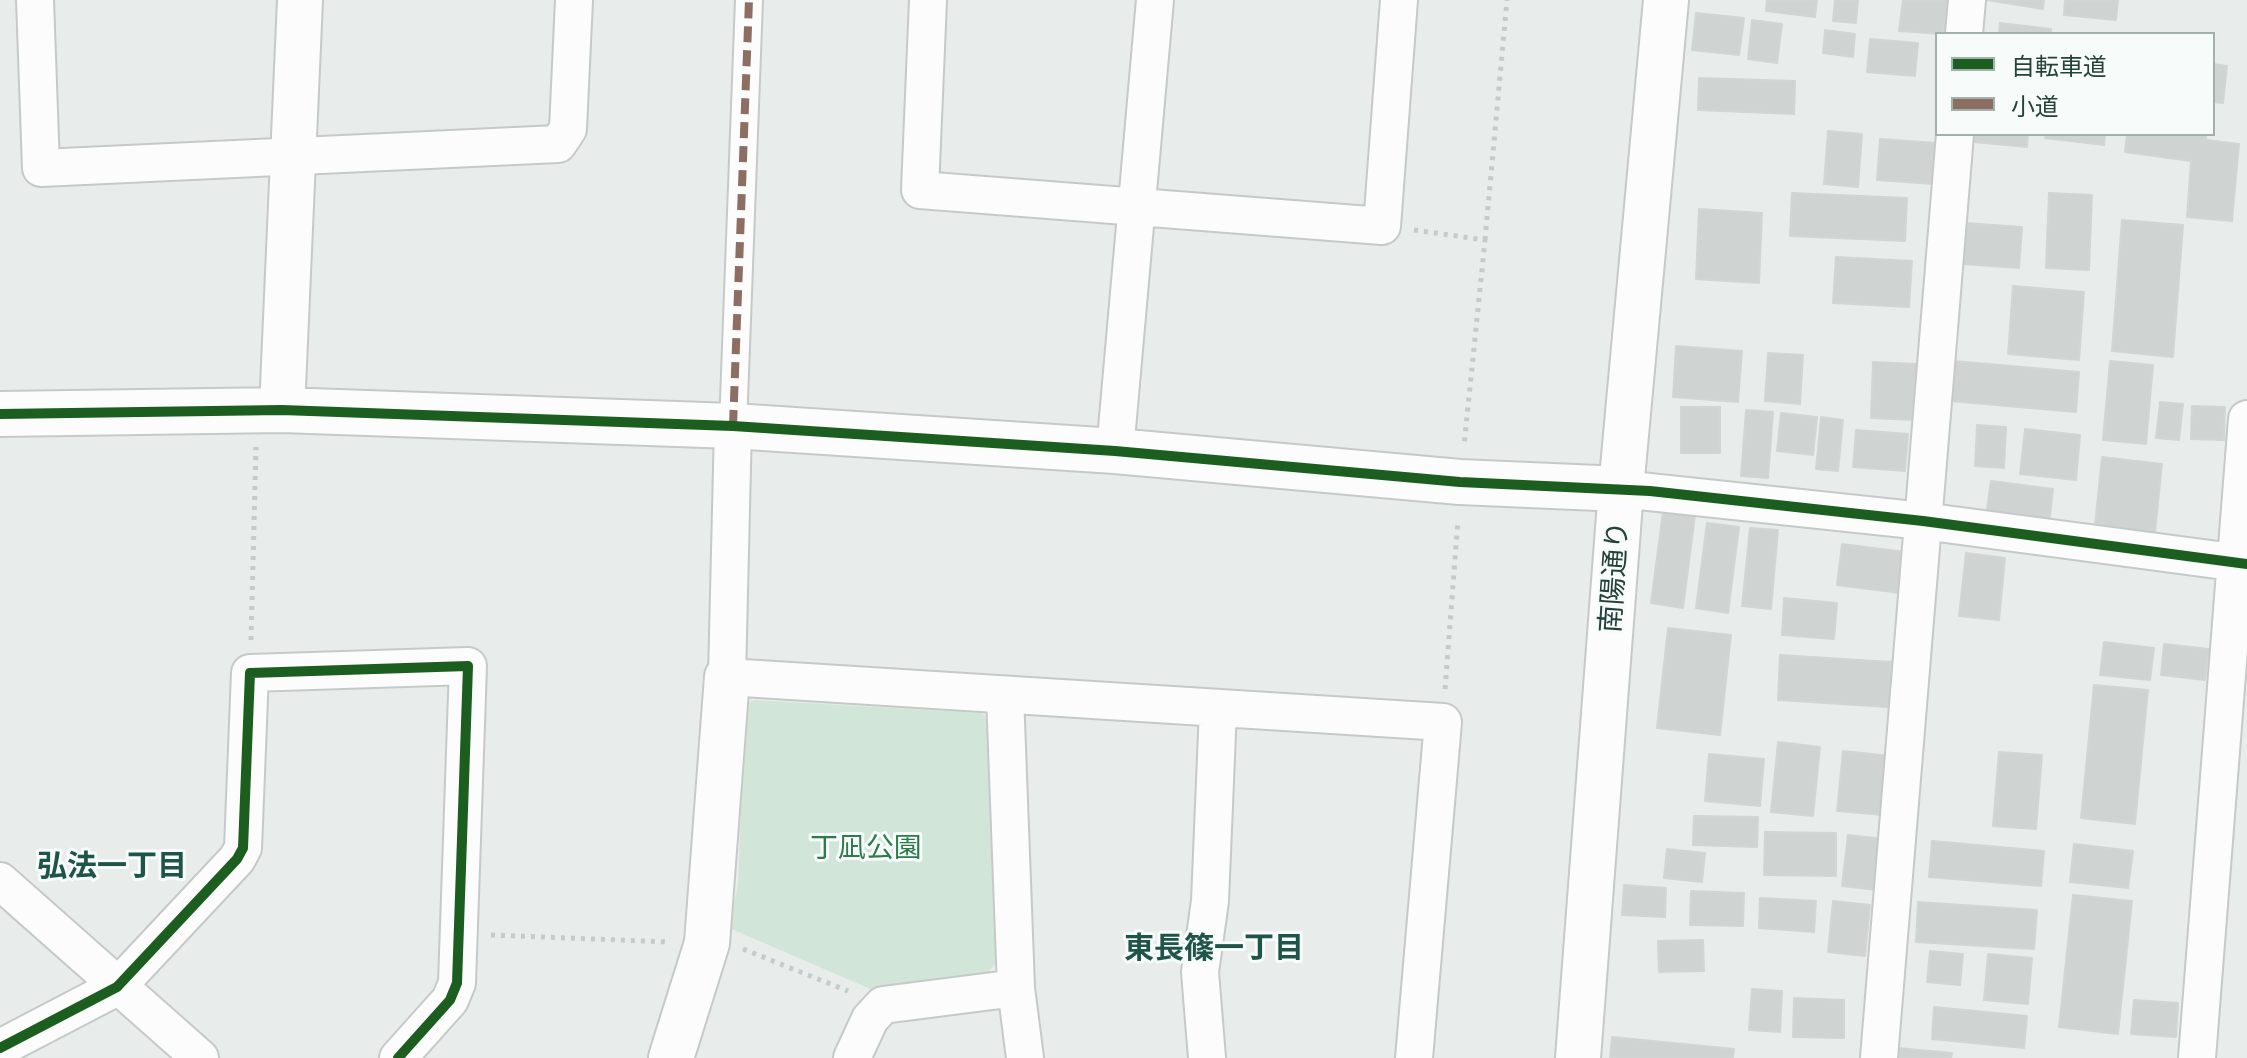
<!DOCTYPE html>
<meta charset="utf-8">
<style>
body{margin:0}
#map{position:relative;width:2247px;height:1058px;overflow:hidden;background:#e8edeb;font-family:Cabin,"Noto Sans JP",sans-serif}
canvas{display:block}
.legend{position:absolute;left:1935px;top:32px;width:280px;height:104px;box-sizing:border-box;background:#f7fbf9;border:2px solid #a3b1ad;margin:0;padding:10px 14px;list-style:none;font-size:24px;color:#24423a}
.legend li{display:flex;align-items:center;gap:16px;height:40px}
.legend b{width:40px;border:2px solid #a3b1ad}
</style>
<div id="map">
<canvas width="2247" height="1058"></canvas>
<ul class="legend">
<li><b style="height:10px;background:#1b5e20"></b>自転車道</li>
<li><b style="height:10px;background:#8d6e63"></b>小道</li>
</ul>
</div>
<script>
const context = document.querySelector('canvas').getContext('2d');
context.lineJoin = 'round';
function fillPath(path, color) { context.fillStyle = color; context.fill(path, 'evenodd'); }
function stroke(path, color, width, dash) { context.strokeStyle = color; context.lineWidth = width; context.lineCap = dash ? 'butt' : 'round'; context.setLineDash(dash || []); context.stroke(path); }
function write(font, color, halo, rows, align = 'center') {
  context.font = font + ' Cabin,"Noto Sans JP",sans-serif'; context.lineWidth = 6; context.setLineDash([]); context.textBaseline = 'middle'; context.strokeStyle = halo; context.fillStyle = color; for (const [text, x, y, turn = 0] of rows) {
    context.save(); context.translate(x, y); context.rotate((+turn || 0) * Math.PI / 180); context.textAlign = isNaN(turn) ? turn : align; if (halo) context.strokeText(text, 0, 0); context.fillText(text, 0, 0); context.restore();
  }
}
fillPath(new Path2D(`
 M754,700L981,713L989,720L996,963L985,976L875,991L729,928L738,885L745,705Z`), '#d1e6d8');
const building = new Path2D(`
 M1767,0H1817L1815,17L1766,11Z
 M1835,0H1858L1856,23L1833,21Z
 M1903,0H1948L1943,34L1899,31Z
 M1987,0H2044L2043,9Z
 M2065,0H2118L2116,20L2064,15Z
 M1696,13L1744,18L1739,55L1692,50Z
 M1752,20L1782,24L1777,63L1748,59Z
 M2000,23L2051,29V34H1999Z
 M1825,30L1855,34L1853,57L1823,53Z
 M1870,39L1918,43L1915,76L1867,72Z
 M2213,64L2227,66L2223,103L2213,102Z
 M1699,78L1795,81L1794,114L1698,110Z
 M1828,131L1862,134L1858,187L1824,184Z
 M1975,134H2028L2027,147L1974,142Z
 M2046,134H2105L2104,145L2045,138Z
 M2127,134H2206V140L2239,144L2232,221L2187,217L2191,161L2125,152Z
 M1880,139L1936,143L1933,184L1877,180Z
 M1792,193L1907,198L1905,241L1790,236Z
 M2049,193L2092,195L2089,270L2046,268Z
 M1699,209L1762,213L1759,283L1696,279Z
 M2122,220L2183,225L2173,357L2112,351Z
 M1965,223L2022,227L2019,268L1962,264Z
 M1836,257L1912,261L1909,307L1833,303Z
 M2013,286L2084,292L2079,360L2008,354Z
 M1676,346L1742,351L1738,402L1673,397Z
 M1768,353L1803,355L1800,404L1765,401Z
 M1954,361L2079,372L2076,412L1950,401Z
 M2110,361L2153,365L2146,444L2103,440Z
 M1873,362L1918,364L1915,420L1871,418Z
 M2160,402L2183,404L2179,440L2156,438Z
 M2192,406L2225,407L2224,440L2191,439Z
 M1681,407H1720V453H1681Z
 M1746,410L1773,412L1768,478L1741,476Z
 M1781,413L1817,417L1813,455L1777,451Z
 M1821,417L1843,420L1838,471L1816,469Z
 M1977,425L2006,427L2004,468L1975,466Z
 M2025,429L2080,435L2076,480L2020,474Z
 M1856,430L1908,434L1905,471L1853,467Z
 M2102,457L2162,464L2155,532L2095,525Z
 M1991,481L2053,489L2049,525L1986,516Z
 M1663,512L1695,515L1683,608L1651,603Z
 M1707,523L1739,527L1728,613L1696,608Z
 M1750,528L1778,530L1771,609L1742,606Z
 M1842,544L1905,552L1901,593L1837,585Z
 M1966,553L2005,558L1999,620L1959,616Z
 M1784,598L1837,603L1834,639L1782,635Z
 M1668,628L1731,635L1720,735L1657,728Z
 M2104,642L2154,648L2150,680L2100,675Z
 M2164,644L2209,649L2205,680L2161,675Z
 M1780,655L1891,662L1888,707L1778,700Z
 M2094,685L2148,690L2135,824L2081,818Z
 M1778,742L1820,747L1813,816L1771,812Z
 M1843,751L1890,756L1884,815L1837,811Z
 M1999,752L2042,755L2036,829L1993,826Z
 M1709,754L1764,759L1760,806L1705,801Z
 M1694,816L1758,817L1757,847L1693,845Z
 M1765,832L1836,833V876L1764,875Z
 M1848,835L1884,839L1878,890L1842,886Z
 M1932,841L2044,851L2041,886L1929,877Z
 M2074,844L2133,851L2128,888L2070,882Z
 M1667,849L1705,853L1702,882L1664,878Z
 M1624,885L1666,888L1665,917L1622,915Z
 M1691,891L1744,893L1743,926L1690,925Z
 M2073,895L2132,901L2118,1034L2059,1027Z
 M1760,898L1816,901L1814,932L1759,928Z
 M1833,901L1870,905L1865,956L1828,952Z
 M1918,902L2037,910L2034,949L1916,942Z
 M1703,940L1704,971L1659,972L1658,941Z
 M1930,951L1963,954L1960,985L1927,982Z
 M1988,954L2032,958L2028,1004L1984,1000Z
 M1752,989L1782,991L1780,1032L1749,1030Z
 M1794,998L1844,1000V1038L1793,1037Z
 M2134,1000L2178,1003L2176,1037L2131,1034Z
 M1934,1007L2027,1016L2024,1048L1932,1039Z
 M1612,1037L1734,1049L1733,1058H1610Z
 M1897,1048L1952,1053L1951,1058H1896Z`);
fillPath(building, '#cfd4d2');
stroke(building, '#d1d6d4', 2);
const pedestrian = new Path2D(`
 M733,426L749,0`);
const minor = new Path2D(`
 M35,0L41,168L558,144L568,129L574,0
 M928,0L920,190L1382,226L1399,0
 M1964,34L1967,0
 M733,426L727,677L1443,722L1414,1058
 M1115,451L1155,0
 M1621,489L1923,521L2247,564
 M1005,695L1016,988L1025,1058
 M0,881L200,1058
 M0,1048L117,987L237,859L243,848L250,673L468,666L457,983L450,1000L398,1058
 M852,1058L870,1019L883,1005L1016,988
 M1207,1058L1200,972L1210,901L1218,709
 M1879,1058L1955,134
 M2197,1058L2247,419`);
const tertiary = new Path2D(`
 M282,410L300,0
 M0,414L282,410L733,426L1115,451L1460,482L1621,489
 M671,1058L707,943L727,677
 M1578,1058L1621,489L1666,0`);
stroke(pedestrian, '#c5cac8', 30);
stroke(minor, '#c5cac8', 40);
stroke(tertiary, '#c5cac8', 48);
stroke(new Path2D(`
 M1414,230L1485,240L1464,446
 M1485,240L1507,0
 M251,640L256,447
 M1445,689L1458,520
 M491,935L669,942
 M743,949L848,991`), '#c3ccca', 5, [4, 6]);
stroke(pedestrian, '#fcfcfc', 26);
stroke(minor, '#fcfcfc', 36);
stroke(tertiary, '#fcfcfc', 44);
stroke(new Path2D(`
 M733,426L749,0`), '#8d6e63', 8, [16, 8]);
stroke(new Path2D(`
 M0,414L282,410L733,426L1115,451L1460,482L1650,491L1923,521L2247,564
 M0,1048L117,987L237,859L243,848L250,673L468,666L457,983L450,1000L398,1058`), '#1b5e20', 10);
write('28px', '#24423a', '#f7fbf9', [
 ["南陽通り",1615,577,-86]
]);
write('28px', '#2d7a4b', '#f7fbf9', [
 ["丁凪公園",866,849]
]);
write('bold 30px', '#1f5548', '#f7fbf9', [
 ["弘法一丁目",112,867],
 ["東長篠一丁目",1214,949]
]);
</script>
